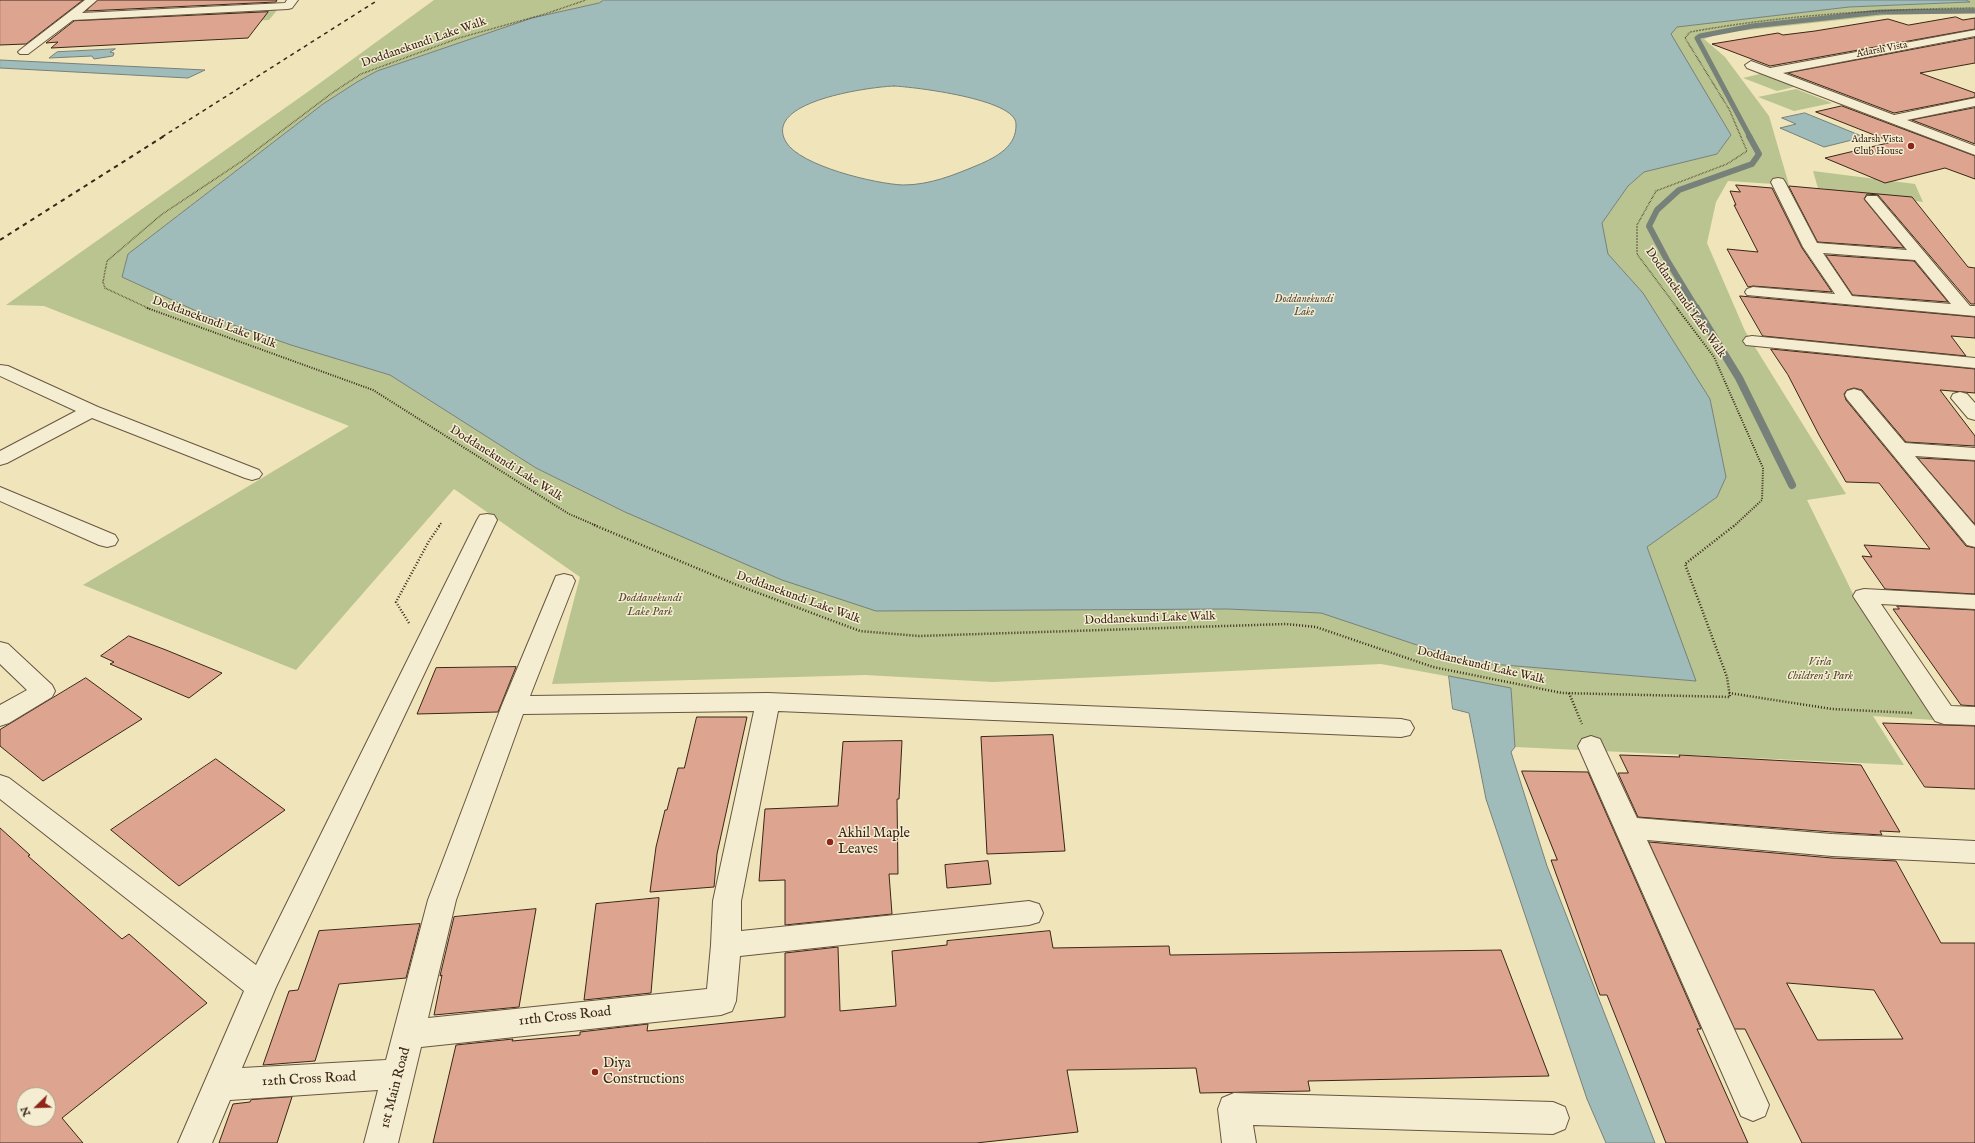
<!DOCTYPE html>
<style>
body{margin:0}
#map{position:relative;width:1975px;height:1143px;overflow:hidden;background:#efe4ba;font-family:"IM FELL English",serif}
canvas{display:block}
.north{position:absolute;left:16px;top:1087px;width:40px;height:40px;box-sizing:border-box;background:#f5edd2;border:1px solid #ab9d88;border-radius:50%;rotate:247deg;font-size:11px;font-weight:700;line-height:16px;text-align:center;color:#3b2618}
.north::after{content:'';display:block;margin:auto;width:14px;height:18px;background:#8f2418;clip-path:polygon(50% 0,100% 100%,50% 72%,0 100%)}
</style>
<div id="map">
<canvas width="1975" height="1143"></canvas>
<div class="north">N</div>
</div>
<script>
const context = document.querySelector('canvas').getContext('2d');
context.lineJoin = 'round';
function fillPath(path, color) { context.fillStyle = color; context.fill(path, 'evenodd'); }
function stroke(path, color, width, dash) { context.strokeStyle = color; context.lineWidth = width; context.lineCap = dash ? 'butt' : 'round'; context.setLineDash(dash || []); context.stroke(path); }
function write(font, color, halo, rows, align = 'center') {
  context.font = font + ' "IM FELL English",serif'; context.lineWidth = 3; context.setLineDash([]); context.textBaseline = 'middle'; context.strokeStyle = halo; context.fillStyle = color; for (const [text, x, y, turn = 0] of rows) {
    context.save(); context.translate(x, y); context.rotate((+turn || 0) * Math.PI / 180); context.textAlign = isNaN(turn) ? turn : align; if (halo) context.strokeText(text, 0, 0); context.fillText(text, 0, 0); context.restore();
  }
}
fillPath(new Path2D(`
 M434,0H604L599,3L532,18L377,71L357,82L323,104L128,254L122,277L205,315L291,345L390,375L536,468L625,512L1227,609L1321,613L1468,662L1695,681L1647,547L1717,497L1726,477L1710,399L1643,293L1607,254L1602,223L1628,186L1644,172L1717,154L1731,135L1670,34L1677,27L1849,7L1969,2L1966,0H1975V13L1886,15L1721,33L1704,39L1725,57L1769,116L1789,185L1728,181L1716,202L1707,243L1745,331L1846,494L1807,500L1853,594L1934,720L1873,716L1904,765L1515,747L1511,688L1381,664L993,682L865,675L552,684L580,577L454,489L296,670L83,585L349,426L44,306L6,305L309,91Z
 M278,9L269,20L193,24L203,13Z
 M1764,73L1798,86L1777,91L1743,78Z
 M1796,89L1832,103L1794,111L1758,97Z
 M1813,171L1915,184L1923,202L1818,188Z`), '#b9c490');
const water = new Path2D(`
 M604,0H1966L1970,2L1849,7L1677,27L1671,34L1731,135L1717,154L1644,172L1628,186L1602,223L1608,254L1643,293L1710,399L1726,477L1717,497L1647,547L1696,681L1468,662L1321,613L1227,609L876,611L782,580L625,512L536,468L390,375L291,345L205,315L122,277L128,254L323,104L357,82L377,71L532,18L599,3ZM894,86C914,87 1016,99 1016,124C1017,146 997,157 978,165C954,175 930,185 903,185C876,184 800,166 786,142C762,101 870,87 894,86Z
 M115,49L110,52L114,53L113,56L94,59L92,56L49,58L57,52Z
 M0,60L205,70L188,78L0,68Z
 M1805,113L1864,137L1824,147L1780,128L1796,124L1782,118Z
 M1449,676L1511,688L1515,747L1511,752L1547,866L1655,1143H1606L1587,1099L1486,799L1469,713L1453,709Z`);
fillPath(water, '#9fbcba');
stroke(water, '#778079', 1);
stroke(new Path2D(`
 M1750,137L1697,38L1700,36L1752,26L1880,12L1975,11`), '#778079', 5);
stroke(new Path2D(`
 M1697,309L1667,260L1649,226L1657,210L1679,190L1752,164L1759,154L1749,136`), '#778079', 6);
stroke(new Path2D(`
 M1696,308L1739,378L1792,485`), '#778079', 8);
const building = new Path2D(`
 M0,0H83L26,44L0,45Z
 M98,0H277L276,2L86,11Z
 M268,12L248,38L51,48L58,42L46,43L74,21Z
 M1956,17L1963,20L1975,18V29L1770,66L1712,44L1778,33L1783,35L1815,31L1888,19L1908,25Z
 M1975,38V63L1920,73L1975,93V97L1894,113L1788,73Z
 M1842,106L1975,156V179L1945,168L1885,183L1825,158L1892,142L1816,112Z
 M1975,108V144L1912,120Z
 M1736,185L1772,188L1802,248L1832,292L1753,286L1748,287L1727,249L1758,252L1734,205H1736L1730,191L1740,192Z
 M1789,186L1912,197L1968,267L1975,268V304H1971L1878,195L1867,194L1864,199L1904,248L1818,242Z
 M1826,255L1914,261L1948,302L1853,295Z
 M1740,296L1975,317V338L1951,336L1966,356L1763,336Z
 M1771,349L1975,369V393L1940,390L1975,436V446L1906,442L1862,390L1854,388L1847,390L1844,394L1846,400L1966,546L1975,548V594L1885,589L1862,556L1872,557L1864,545L1930,549L1879,483L1846,482L1819,435L1788,375Z
 M1918,458L1975,461V524Z
 M1897,606L1975,610V706L1961,705L1893,609H1899Z
 M129,636L166,650L222,673L189,698L110,664L114,662L101,656Z
 M516,667L498,712L417,714L436,668Z
 M86,678L142,719L43,781L0,746V730Z
 M697,717H747L717,854L714,887L650,892L656,847L665,810H667L678,768H684Z
 M1883,723L1975,726V789L1925,787Z
 M1053,735L1065,851L987,854L981,737Z
 M902,741L899,799H897L898,874H889L892,914L785,925V880L759,881L765,809L838,806L843,742Z
 M1620,755L1680,757L1679,755L1861,765L1900,832L1880,831L1882,835L1832,832L1638,817L1618,773H1628Z
 M216,759L285,810L179,886L111,830Z
 M1522,771L1588,772L1701,1029H1697L1748,1143H1666L1607,995H1600L1551,860H1557Z
 M0,828L30,855L28,856L122,939L129,934L207,1003L62,1118L83,1143H0ZM24,1095H48V1119H24Z
 M1649,842L1832,858L1896,861L1941,943H1975V1143H1802L1745,1029H1735ZM1787,983L1874,990L1903,1039L1818,1040Z
 M988,861L991,884L947,888L945,865Z
 M659,898L651,993L584,1000L596,904Z
 M536,909L519,1007L434,1015L442,975L440,976L454,917Z
 M420,924L406,978L339,984L315,1061L263,1065L289,991L298,990L319,931Z
 M1050,931L1053,948L1169,946L1170,955L1501,950L1549,1076L1308,1081L1310,1091L1200,1093L1196,1068L1067,1070L1078,1132L976,1143H433L456,1045L513,1039L512,1041L580,1035V1032L648,1024L647,1031L785,1017V953L838,947L840,1011L896,1006L892,951L947,945V941Z
 M292,1097L277,1143H219L233,1104L250,1102L251,1100Z`);
fillPath(building, '#dda58f');
stroke(building, '#3b2618', 1);
const minor = new Path2D(`
 M85,0H97L82,13L285,3L287,0H298L292,8L288,9L73,20L28,54H20L18,52L20,50Z
 M1975,30V36L1783,73L1894,115L1975,98V106L1907,120L1975,146V155L1747,68L1745,65L1751,61L1770,68Z
 M1778,178L1783,179L1785,182L1817,243L1907,250L1865,199L1867,196H1877L1970,306H1975V316L1747,295L1745,292L1747,289L1753,287L1835,294L1803,247L1771,182L1773,179ZM1823,253L1915,260L1951,304L1852,296Z
 M1752,336L1975,358V368L1746,345L1743,341L1746,337Z
 M0,365L8,366L98,407L259,470L262,474L259,478L252,480L245,478L92,418L7,463L0,465V451L76,411L0,376Z
 M1854,389L1861,391L1905,443L1975,448V460L1915,456L1975,526V547L1967,545L1847,399L1845,395L1847,391Z
 M1960,392L1967,394L1975,403V420L1968,418L1951,398L1953,394Z
 M0,487L115,535L118,540L115,545L107,547L99,545L0,501Z
 M487,514L494,515L497,520L276,987L242,1068L386,1060L428,900L502,705L556,576L564,574L572,576L575,581L530,696L768,693L1401,719L1410,721L1414,728L1410,735L1401,737L778,711L741,901V931L1029,901L1039,904L1043,913L1039,922L1029,925L740,956L736,1001L732,1011L721,1015L421,1047L398,1143H364L378,1090L230,1100L212,1143H178L244,991L0,799V775L9,778L256,965L477,520L480,515ZM754,711L713,901L711,945L707,989L428,1018L456,900L523,714Z
 M1864,589L1975,595V609L1881,604L1951,706L1975,707V725L1944,724L1935,721L1853,596L1856,591Z
 M0,642L8,644L52,685L55,691L52,697L9,723L0,726V705L27,690L0,664Z
 M1591,736L1600,739L1637,818L1832,834L1975,841V863L1832,856L1647,840L1769,1105L1765,1116L1753,1121L1741,1116L1578,746L1582,739Z
 M1234,1093L1553,1102L1565,1107L1569,1118L1565,1129L1553,1134L1253,1125L1256,1143H1222L1218,1109L1222,1098Z`);
stroke(minor, '#685640', 2);
stroke(new Path2D(`
 M150,309L105,288L103,282L107,261L161,215L242,161L332,93L361,74L459,38L545,14L586,0
 M1678,309L1637,254V225L1656,191L1727,164L1747,151L1729,109L1685,38L1690,32C1784,15 1880,9 1975,8`), '#3b2618', 1.5, [0.5, 1]);
stroke(new Path2D(`
 M147,308L373,390L569,514L597,526
 M1677,308L1714,357L1763,468L1762,500L1734,526
 M439,526L442,522`), '#3b2618', 2, [1, 1.5]);
stroke(new Path2D(`
 M594,525L737,585L860,631L919,636L1286,624L1316,627L1433,667L1562,693L1730,697L1727,677L1685,564L1735,525
 M409,623L396,602L429,541L440,525
 M1569,693L1582,724
 M1729,693L1832,709L1912,713`), '#3b2618', 2.5, [1, 2]);
fillPath(minor, '#f5edd2');
stroke(new Path2D(`
 M162,137L378,0`), '#3b2618', 1.5, [4, 4]);
stroke(new Path2D(`
 M0,240L164,136`), '#3b2618', 2, [4.5, 4.5]);
for (const [x, y, r, color] of [
 [1911,146,4,"#8f2418"],
 [830,842,4,"#8f2418"],
 [595,1072,4,"#8f2418"]
]) { const dot = new Path2D(); dot.arc(x, y, r, 0, 2 * Math.PI); context.fillStyle = color; context.fill(dot); stroke(dot, '#f5edd2', 1.5); }
write('10px', '#3b2618', '#f5edd2', [
 ["Adarsh Vista",1882,50,-11]
]);
write('10px', '#3b2618', '#f5edd2', [
 ["Adarsh Vista",1903,140],
 ["Club House",1903,152]
], 'right');
write('italic 11px', '#544c40', '#f5edd2', [
 ["Doddanekundi",1304,300],
 ["Lake",1304,313]
]);
write('12px', '#3b2618', '#f5edd2', [
 ["Doddanekundi Lake Walk",424,43,-19],
 ["Doddanekundi Lake Walk",1685,303,55],
 ["Doddanekundi Lake Walk",214,323,20],
 ["Doddanekundi Lake Walk",506,464,32],
 ["Doddanekundi Lake Walk",798,598,20],
 ["Doddanekundi Lake Walk",1150,619,-2],
 ["Doddanekundi Lake Walk",1481,666,13]
]);
write('italic 12px', '#5a4e36', '#f5edd2', [
 ["Doddanekundi",650,599],
 ["Lake Park",650,613],
 ["Virla",1820,663],
 ["Children's Park",1820,677]
]);
write('14px', '#3b2618', '#f5edd2', [
 ["Akhil Maple",838,834],
 ["Leaves",838,850],
 ["Diya",603,1064],
 ["Constructions",603,1080]
], 'left');
write('14px', '#3b2618', '#f5edd2', [
 ["11th Cross Road",565,1017,-6],
 ["12th Cross Road",309,1080,-3],
 ["1st Main Road",396,1088,-75]
]);
</script>
